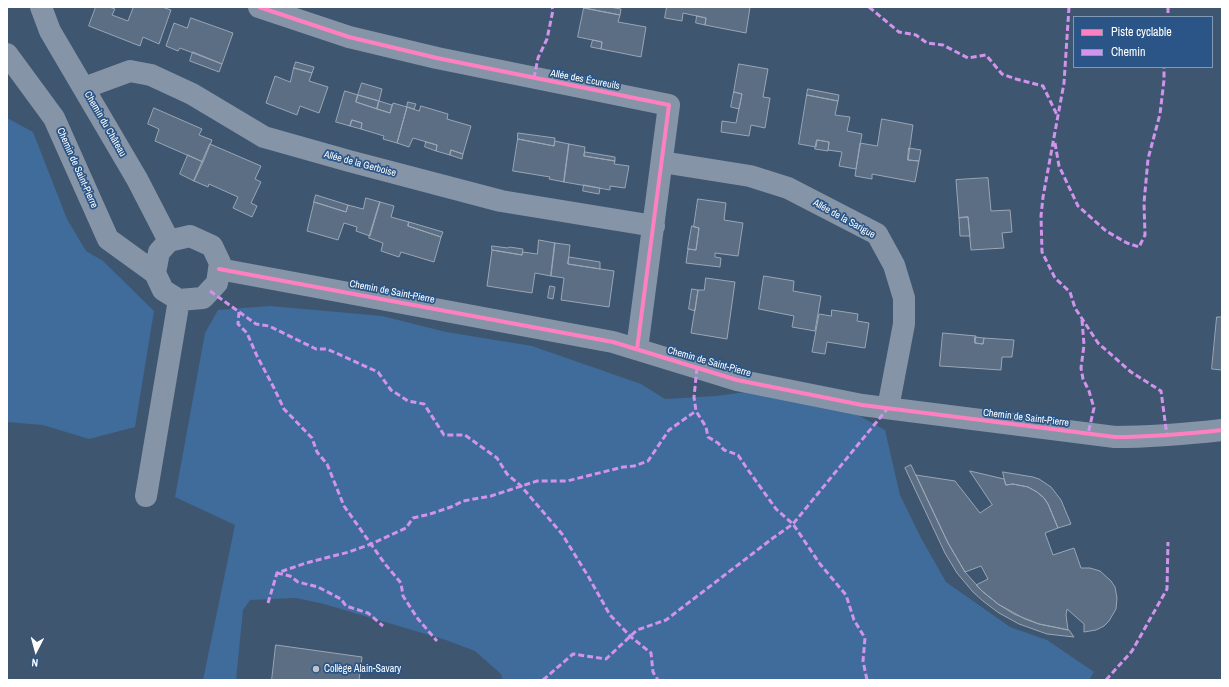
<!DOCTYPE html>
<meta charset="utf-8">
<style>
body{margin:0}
#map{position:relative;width:1229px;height:687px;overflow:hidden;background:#3f5671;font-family:"Archivo Narrow",sans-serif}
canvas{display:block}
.frame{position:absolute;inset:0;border:8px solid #fff;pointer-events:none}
.legend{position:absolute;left:1073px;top:16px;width:140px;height:52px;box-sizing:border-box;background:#2a5586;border:1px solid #7f99b6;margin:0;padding:5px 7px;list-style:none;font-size:12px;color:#fff}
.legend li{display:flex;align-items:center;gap:8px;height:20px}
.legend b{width:20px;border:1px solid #7f99b6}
.north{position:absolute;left:16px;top:631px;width:40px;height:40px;-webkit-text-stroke:3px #2a5586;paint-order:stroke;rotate:186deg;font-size:11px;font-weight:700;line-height:16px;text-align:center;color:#fff}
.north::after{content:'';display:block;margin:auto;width:14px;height:18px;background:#fff;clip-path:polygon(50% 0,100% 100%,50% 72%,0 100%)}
</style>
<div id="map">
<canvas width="1229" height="687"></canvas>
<div class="frame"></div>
<ul class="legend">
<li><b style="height:5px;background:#ff80c0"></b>Piste cyclable</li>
<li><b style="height:5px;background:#d193ec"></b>Chemin</li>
</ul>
<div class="north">N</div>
</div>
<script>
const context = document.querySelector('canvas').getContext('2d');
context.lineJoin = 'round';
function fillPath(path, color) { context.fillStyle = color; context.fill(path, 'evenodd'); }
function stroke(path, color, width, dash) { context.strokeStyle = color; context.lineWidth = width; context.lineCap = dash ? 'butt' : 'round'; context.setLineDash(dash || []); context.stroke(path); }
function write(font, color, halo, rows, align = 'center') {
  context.font = font + ' "Archivo Narrow",sans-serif'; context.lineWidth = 3.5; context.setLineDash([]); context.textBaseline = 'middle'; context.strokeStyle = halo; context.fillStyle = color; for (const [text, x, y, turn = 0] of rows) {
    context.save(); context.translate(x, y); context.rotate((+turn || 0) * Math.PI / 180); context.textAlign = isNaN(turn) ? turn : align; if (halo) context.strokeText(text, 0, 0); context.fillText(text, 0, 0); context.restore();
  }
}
fillPath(new Path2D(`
 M7,118L33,132L67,219L86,251L103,261L154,311L135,427L89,439L43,425L7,422Z
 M270,306L382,316L446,332L532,346L641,384L665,399L716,396L746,392L825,397L885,430L900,495L921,538L946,582L1010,627L1047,640L1094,672L1089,680H503L501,674L475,651L446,640L324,604L296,598L250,600L243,610L236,680H203L235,525L175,497L205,333L218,310Z`), '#3f6c9b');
const building = new Path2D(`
 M96,7H109L115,9L112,15L128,21L133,8L130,7H162L171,10L159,44L143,37L140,46L89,26Z
 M584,7H609L621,9L620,15L584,8Z
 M667,7H750L746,33L705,25L706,18L683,13L682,21L665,18Z
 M584,8L620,15L618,22L646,27L641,57L601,49L602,42L578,37Z
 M697,16L706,18L705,25L696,23Z
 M191,18L233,33L222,64L180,48L178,51L166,46L174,23L187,28Z
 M593,40L602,42L601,49L591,47Z
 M193,52L222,64L219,72L190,61Z
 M296,62L314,67L312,73L294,68Z
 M739,64L768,69L763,97L770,98L765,128L751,125L749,136L721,132L722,121L736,123L742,94L734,92Z
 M294,68L312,73L309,81L328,87L319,113L300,106L297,115L266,103L275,76L290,82Z
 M362,83L382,89L379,101L358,95Z
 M808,89L839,95L838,101L807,95Z
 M345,91L358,95L356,102L390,113L393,103L407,107L397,143L383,139L384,136L361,129L362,123L352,120L350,126L336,122Z
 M734,92L742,94L739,109L731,107Z
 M358,95L379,101L377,109L356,102Z
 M807,95L838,101L835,115L850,117L847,131L862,134L856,169L839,166L842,152L828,150L829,142L817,140L816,147L799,144Z
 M379,101L392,105L390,113L377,109Z
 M408,102L416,104L414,109L407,107Z
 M421,106L448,114L447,119L471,126L463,154L451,150L450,155L436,151L437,145L413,138L409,147L397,143L407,107L419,111Z
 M154,108L202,129L199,135L212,140L203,162L155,141L159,129L148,124Z
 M882,119L913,125L908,160L919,161L915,182L872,174V179L855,176L860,143L877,146Z
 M352,120L362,123L361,129L350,126Z
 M518,133L555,138L554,146L518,139Z
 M518,139L554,146L555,141L569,144L564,182L549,179L550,177L513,171Z
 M817,140L829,142L828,151L815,149Z
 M426,142L437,145L436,151L425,147Z
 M210,144L261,166L255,179L261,182L251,203L257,206L252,217L233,208L238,197L209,184L208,187L194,181Z
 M569,144L585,147L584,156L615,161L614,164L629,166L625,188L610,186V190L564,182Z
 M909,148L921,150L919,161L908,160Z
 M451,150L463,154L462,159L450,155Z
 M585,152L615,157V161L584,156Z
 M188,155L203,162L194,181L180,174Z
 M988,178L991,211L1010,210L1012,232L1002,233L1004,248L971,250L968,217L959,218L956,180Z
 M584,185L600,188L599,194L583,191Z
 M316,195L348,205L346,212L314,202Z
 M366,198L380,202L370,236L356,231L357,227L344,223L338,240L307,231L314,202L346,212L348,205L363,209Z
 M698,199L726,203L724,220L743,223L738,256L715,253V257L721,258L720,267L686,263L688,249L696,250L699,228L694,227Z
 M380,202L394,206L391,217L409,222L408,226L441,237L434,262L401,252L399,257L381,251L383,243L369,238Z
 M968,217L970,236H960L959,218Z
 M409,222L443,232L441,237L408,226Z
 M692,226L699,228L696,250L688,249Z
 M539,240L555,243L551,276L535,273L532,293L487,286L492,250L522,255L523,252L537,254Z
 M555,243L570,245L568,264L614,271L609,307L561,300L564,278L551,276Z
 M492,246L508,248L509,247L523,249L522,255L492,250Z
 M569,257L600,262V269L568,264Z
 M764,276L794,281L793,291L821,296L815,331L792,327L794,316L759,309Z
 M706,278L735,282L727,339L691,333L698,290H704Z
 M550,286L555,287L553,299L548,298Z
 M692,289L698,290L695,311L689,309Z
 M832,310L858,314L857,321L869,323L865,348L827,342L825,354L812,352L819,314L831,316Z
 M1217,317H1222V370L1212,369Z
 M943,333L976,336L975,343L983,344L984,338L1014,340L1012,357H1002L1001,370L940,366Z
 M975,337L984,338L983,344L975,343Z
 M911,465L948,543L965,572L982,591L998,604L1014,614L1039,624L1069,630L1074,637L1047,634L1019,624L999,613L983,601L973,592L957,573L945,553L905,468Z
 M970,471L1004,479L1006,485L1013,484L1028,487L1037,492L1044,498L1048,504L1058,528L1045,533L1053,555L1074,548L1081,568H1090L1100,571L1111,581L1115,587L1117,598L1116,609L1109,621L1104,626L1096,630L1084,632V624L1067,609L1066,615L1068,630L1039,624L1025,619L998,604L982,591L976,585L988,579L981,566L965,572L948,543L916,475L955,481L980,513L992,505Z
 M1003,472L1033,477L1039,479L1051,487L1061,500L1071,524L1058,528L1048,504L1044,498L1037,492L1028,487L1013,484L1006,485Z
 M276,645L362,657L359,680H272Z`);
fillPath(building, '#5c6e83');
stroke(building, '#99a6b5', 1);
stroke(new Path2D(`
 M41,7L50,31L137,179L169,241
 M259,7L349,37L437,58L669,105L637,349
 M7,54L54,118L108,239L155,273
 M84,88L130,71L151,75L192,94L264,137L349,161L501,201L654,226
 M662,162L750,176L788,188L877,234L894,265L904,298V324L888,408
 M190,236L212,246L220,263L217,283L203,298L179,300L163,290L155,273L159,252L169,241Z
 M219,269L613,342L737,380L862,405L1115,437C1151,437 1186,434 1222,430
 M146,496L179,300`), '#8595a7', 22);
stroke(new Path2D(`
 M869,7L899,32L916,35L927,43L943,45L968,58L986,55L1002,74L1016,79L1043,86L1058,117
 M1069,7L1064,83L1043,197L1041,216L1042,252L1055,278L1070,292L1075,308L1098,343L1131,372L1161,391L1167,436
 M1168,7V17
 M534,78L538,58L547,39L553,10L552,7
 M1055,143L1059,166L1078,206L1106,231L1127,243L1139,247L1145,235L1144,203L1148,159L1160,114L1164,80V67
 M210,291L256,324L269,326L316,349H327L378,372L391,390L408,401L424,404L444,435H465L497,458L507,474L521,486L562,534L588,576L610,615L631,637L651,653L653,672L658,680
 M239,312L238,324L247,333L257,356L274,388L284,409L312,438L317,452L327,464L344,506L385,564L401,583L403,596L418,619L437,641
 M1082,320L1084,345L1081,368L1083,379L1089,391L1094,408L1088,434
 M697,368L694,397L696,411L706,427L708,437L718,443L724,450L738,455L746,467L776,509L793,524L820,564L846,595L854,620L865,638L863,661L867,680
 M277,573L290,576L298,582L318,587L341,599L346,606L368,613L383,626
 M268,603L277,573L306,563L349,552L371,544L406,528L413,518L430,514L451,507L463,501L491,496L537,481H567L623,467L634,466L648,461L669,430L696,411
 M543,680L573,654L606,659L637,630L666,620L773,538L793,524L888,408
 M1106,680L1132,651L1167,589L1168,542`), '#d193ec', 3, [6, 3]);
stroke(new Path2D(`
 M259,7L349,37L437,58L669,105L637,349
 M219,269L613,342L737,380L862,405L1115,437C1151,437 1186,434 1222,430`), '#ff80c0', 4);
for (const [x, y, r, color] of [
 [316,669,4,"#bcc4cd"]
]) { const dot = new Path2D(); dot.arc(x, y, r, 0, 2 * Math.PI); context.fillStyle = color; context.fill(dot); stroke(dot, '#2a5586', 1.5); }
write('10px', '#fff', '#2a5586', [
 ["Allée des Écureuils",585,80,11],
 ["Chemin du Château",105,124,60],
 ["Allée de la Gerboise",360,164,15],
 ["Chemin de Saint-Pierre",77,168,66],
 ["Allée de la Sarigue",844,219,29],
 ["Chemin de Saint-Pierre",392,292,11],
 ["Chemin de Saint-Pierre",709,362,16],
 ["Chemin de Saint-Pierre",1026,418,7]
]);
write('10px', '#fff', '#2a5586', [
 ["Collège Alain-Savary",324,669]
], 'left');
</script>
